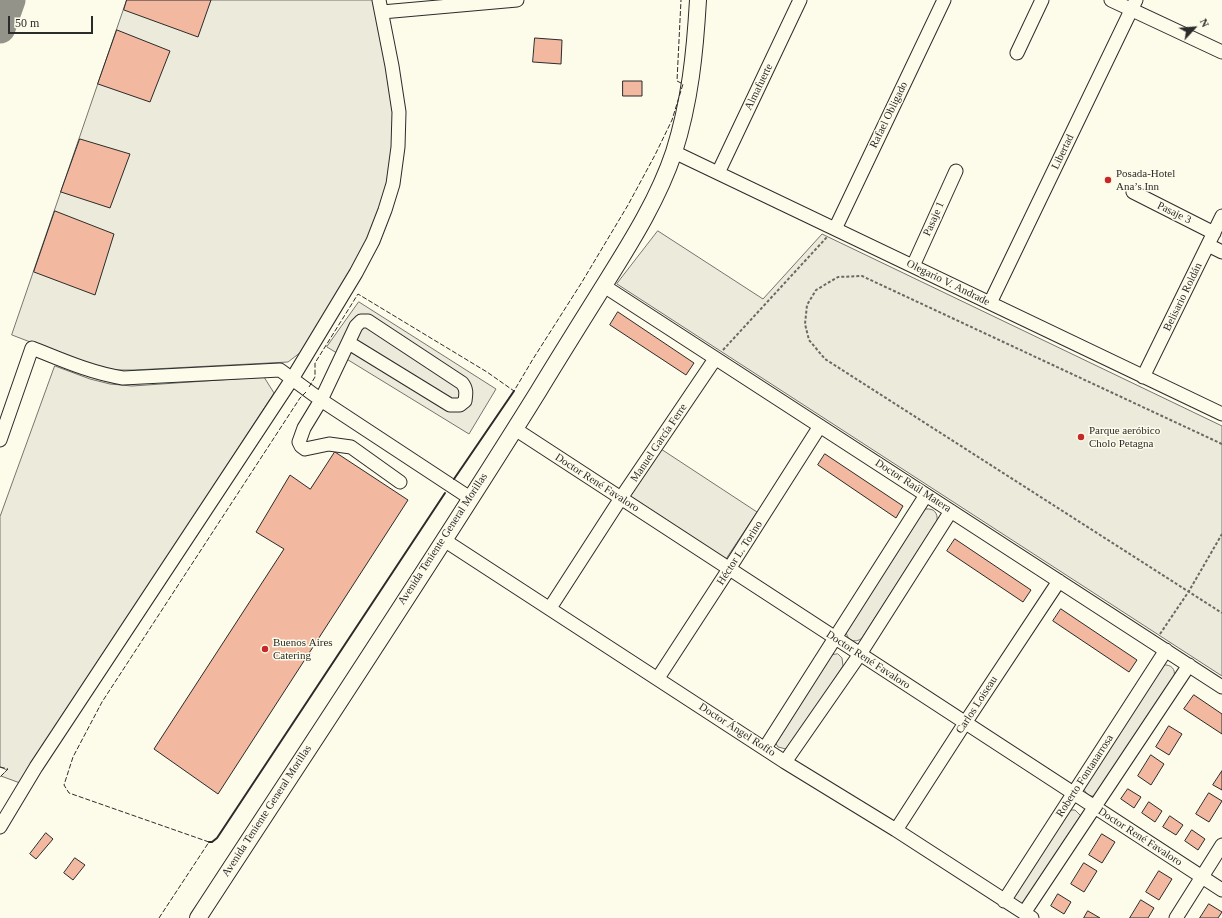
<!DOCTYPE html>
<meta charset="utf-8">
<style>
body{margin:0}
#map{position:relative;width:1222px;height:918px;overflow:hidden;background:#fdfbea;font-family:"Times New Roman",serif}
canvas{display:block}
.north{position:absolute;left:1174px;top:8px;width:40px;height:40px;-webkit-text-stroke:3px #fdfbea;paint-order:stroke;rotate:64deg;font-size:11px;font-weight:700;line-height:16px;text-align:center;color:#2b2b2b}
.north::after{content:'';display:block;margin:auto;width:14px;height:18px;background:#2b2b2b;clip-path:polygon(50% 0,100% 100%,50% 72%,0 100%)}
.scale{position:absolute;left:8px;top:16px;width:85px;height:18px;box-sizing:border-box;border:2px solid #2b2b2b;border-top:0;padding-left:5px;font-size:12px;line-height:14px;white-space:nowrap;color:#2b2b2b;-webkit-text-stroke:3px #fdfbea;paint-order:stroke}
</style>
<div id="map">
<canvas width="1222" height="918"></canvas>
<div class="north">N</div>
<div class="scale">50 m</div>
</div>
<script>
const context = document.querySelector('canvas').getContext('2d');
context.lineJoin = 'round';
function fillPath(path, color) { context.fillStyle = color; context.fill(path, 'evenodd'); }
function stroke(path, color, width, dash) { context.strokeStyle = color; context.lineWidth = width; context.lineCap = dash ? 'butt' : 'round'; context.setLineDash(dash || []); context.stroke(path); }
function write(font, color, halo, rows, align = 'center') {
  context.font = font + ' "Times New Roman",serif'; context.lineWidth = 3; context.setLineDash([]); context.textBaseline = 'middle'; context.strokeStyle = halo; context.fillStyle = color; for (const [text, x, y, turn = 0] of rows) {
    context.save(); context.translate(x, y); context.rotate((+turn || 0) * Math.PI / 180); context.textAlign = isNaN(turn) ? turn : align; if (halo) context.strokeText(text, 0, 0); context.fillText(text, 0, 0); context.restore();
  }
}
const green = new Path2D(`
 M127,0H375L396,111L391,179L369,243L301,352L288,362L134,370H113L90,365L12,335Z
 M658,231L763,299L822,234L1222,426V676L617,284Z
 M55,366L90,379L110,384L132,386L264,377L274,393L20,783L1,776L7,770L0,767V517Z
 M661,449L757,512L726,559L630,496Z
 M926,509C934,508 938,513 937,521L862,638C855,644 846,640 846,630L923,511Z
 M838,654L842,658L843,666L790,746L786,749L778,747L775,742L832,655Z
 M1163,665C1171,664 1176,669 1174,677L1095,796C1089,797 1086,794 1084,789Z
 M1069,810H1075L1081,816L1023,905L1015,903L1012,895Z`);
fillPath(green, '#ecebdb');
stroke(green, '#74746e', 1);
const parking = new Path2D(`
 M359,302L496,389L469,434L327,347Z`);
fillPath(parking, '#eceadb');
stroke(parking, '#74746e', 1);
stroke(new Path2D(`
 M0,28L10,0`), '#94938a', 31);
const building = new Path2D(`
 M127,0H211L198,37L124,10Z
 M117,30L170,51L150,102L98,84Z
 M535,38L562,40L561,64L533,62Z
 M623,81H642V96H623Z
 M80,139L130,154L110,208L61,192Z
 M55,211L114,234L95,295L34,272Z
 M618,312L694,363L686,375L610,325Z
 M335,452L408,500L218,794L154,749L284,549L256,532L290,475L310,489Z
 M825,454L903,506L896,518L818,465Z
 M955,539L1031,590L1023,602L947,551Z
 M1061,609L1137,660L1129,672L1053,621Z
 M1194,695L1222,714V734L1184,709Z
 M1169,726L1182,734L1169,755L1156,747Z
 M1151,755L1164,764L1151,785L1138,776Z
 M1222,771V790L1213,785Z
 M1128,789L1141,797L1134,808L1121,799Z
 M1209,793L1222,801L1209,822L1196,814Z
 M1149,802L1162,811L1155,822L1142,813Z
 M1170,816L1183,825L1176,835L1163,827Z
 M1192,830L1205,839L1198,850L1185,841Z
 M46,833L53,839L36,859L30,854Z
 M1102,834L1115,842L1102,863L1089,855Z
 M75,858L85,865L73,880L64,873Z
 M1084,863L1097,871L1084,892L1071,884Z
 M1159,871L1172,879L1159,900L1146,892Z
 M1058,894L1071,902L1064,914L1051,906Z
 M1141,900L1154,908L1148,918H1130Z
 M1209,904L1222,912L1218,918H1200Z
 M1088,911L1100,918H1084Z`);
fillPath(building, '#f2b8a0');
stroke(building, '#2b2b2b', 1);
const minor = new Path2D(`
 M1111,0L1222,52
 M382,12L517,0
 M1017,53L1042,0
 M674,152L1222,414
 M718,173L800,0
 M1133,192L1214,233
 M835,229L944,0
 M1208,245L1222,252
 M913,266L956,171
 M604,286L1222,687
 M990,303L1136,0
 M349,343L450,405H460L465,401C466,394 467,389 462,383L368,321H361L356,326L321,400L304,428L299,442L301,446L305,449L329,444L351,447L400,482
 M1143,377L1222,216
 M515,429L1222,890
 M0,440L32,348C62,360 91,373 123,378L280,370L321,400L470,498
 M444,540L785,762L896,830L1032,918
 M550,608L621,498L715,359
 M658,678L729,569L820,426
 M765,748L926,495
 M785,762L860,654L951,511
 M0,827L36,767L292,379L356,273L373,241L385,210L393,184L398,147L399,112L392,66L379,0
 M896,830L965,723L1059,581
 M1004,901L1166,650
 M1024,913L1189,665
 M1176,918L1222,845`);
const major = new Path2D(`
 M198,918C312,743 428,569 538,392C561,354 585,316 608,279C633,239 659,197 674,152C690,102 695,52 698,0`);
stroke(minor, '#2b2b2b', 15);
stroke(major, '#2b2b2b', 18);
stroke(new Path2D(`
 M723,350L827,237
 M1222,444L862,276L838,277L816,290L807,305L805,324L809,340L825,359L1222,613
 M1160,634L1189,591L1222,534`), '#6a6964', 2, [3, 2]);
stroke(minor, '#fdfbea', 13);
stroke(major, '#fdfbea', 16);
stroke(new Path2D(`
 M309,387L315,377V363L358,294L487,372L514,391L533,359L582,282L628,205L655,155L672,120L683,84L677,81L681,0
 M0,767L8,769L0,777
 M159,918L209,842L69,793L64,785L73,757L102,702L300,398L306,392`), '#2b2b2b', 1, [5, 2]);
stroke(new Path2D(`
 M454,479L514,391
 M209,842H212L217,838L445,493`), '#2b2b2b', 2);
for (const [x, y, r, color] of [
 [1108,180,4,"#c62828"],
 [1081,437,4,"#c62828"],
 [265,649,4,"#c62828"]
]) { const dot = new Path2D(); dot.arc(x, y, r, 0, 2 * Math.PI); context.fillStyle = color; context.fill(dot); stroke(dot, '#fdfbea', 1.5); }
write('11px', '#2b2b2b', '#fdfbea', [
 ["Almafuerte",759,87,-64],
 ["Rafael Obligado",889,115,-64],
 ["Libertad",1063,152,-64],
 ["Pasaje 3",1174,213,26],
 ["Pasaje 1",934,219,-66],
 ["Olegario V. Andrade",948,283,26],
 ["Belisario Roldán",1183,297,-64],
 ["Manuel García Ferre",659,443,-56],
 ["Doctor René Favaloro",597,483,33],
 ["Doctor Raúl Matera",913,486,33],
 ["Avenida Teniente General Morillas",443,539,-57],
 ["Héctor L. Torino",740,553,-57],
 ["Doctor René Favaloro",868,660,33],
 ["Carlos Loiseau",977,705,-57],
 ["Doctor Ángel Roffo",737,730,33],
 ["Roberto Fontanarrosa",1085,776,-57],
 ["Avenida Teniente General Morillas",267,811,-57],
 ["Doctor René Favaloro",1140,837,33]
]);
write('11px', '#2b2b2b', '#fdfbea', [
 ["Posada-Hotel",1116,174],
 ["Ana’s Inn",1116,187],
 ["Parque aeróbico",1089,431],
 ["Cholo Petagna",1089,444],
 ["Buenos Aires",273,643],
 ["Catering",273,656]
], 'left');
</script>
